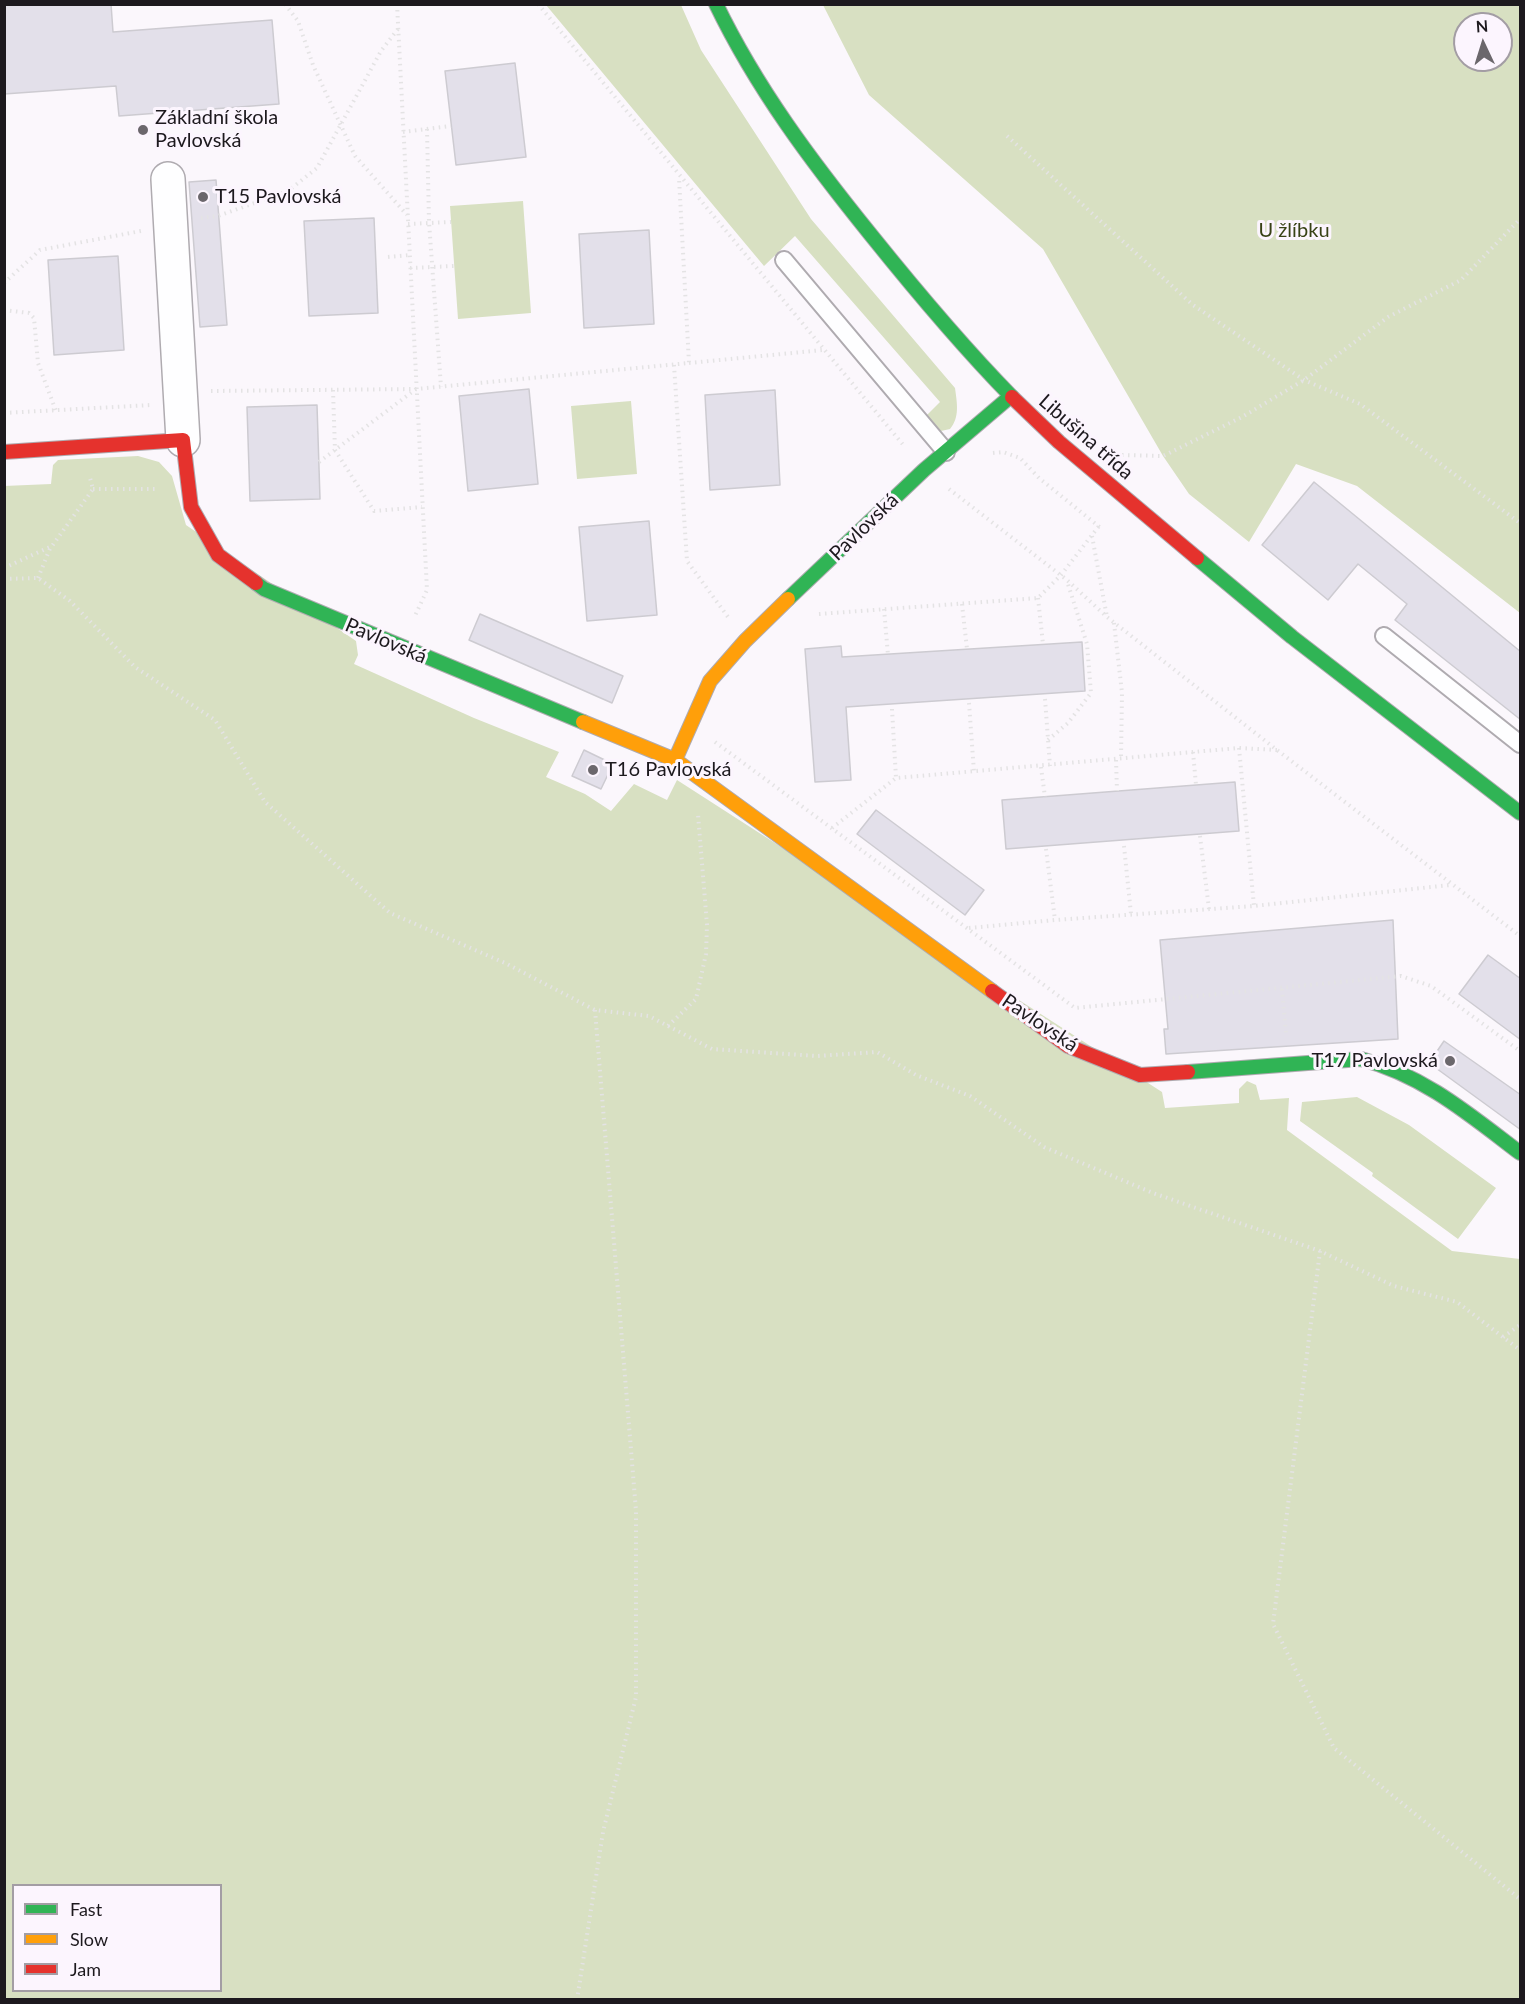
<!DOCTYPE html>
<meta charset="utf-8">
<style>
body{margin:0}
#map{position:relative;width:1525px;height:2004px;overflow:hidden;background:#fbf7fc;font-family:Lato,sans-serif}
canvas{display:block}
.frame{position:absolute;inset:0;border:6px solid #1d191e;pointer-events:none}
.legend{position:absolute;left:12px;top:1884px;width:210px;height:108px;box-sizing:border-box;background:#fcf5fe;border:2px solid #a39da4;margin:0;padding:8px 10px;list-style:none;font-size:18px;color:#1d191e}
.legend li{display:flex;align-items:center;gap:12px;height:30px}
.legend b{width:30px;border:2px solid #a39da4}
.north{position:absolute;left:1453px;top:12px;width:60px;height:60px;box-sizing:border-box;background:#fcf5fe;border:2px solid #a39da4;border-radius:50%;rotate:356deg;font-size:16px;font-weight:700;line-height:24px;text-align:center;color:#1d191e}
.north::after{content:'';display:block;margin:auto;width:21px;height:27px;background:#6b676c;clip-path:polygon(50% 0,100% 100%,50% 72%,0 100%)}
</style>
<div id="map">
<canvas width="1525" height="2004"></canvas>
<div class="frame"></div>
<ul class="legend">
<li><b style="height:8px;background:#30b455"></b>Fast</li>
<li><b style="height:8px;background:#ff9f0a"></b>Slow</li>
<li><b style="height:8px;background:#e5322d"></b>Jam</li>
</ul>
<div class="north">N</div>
</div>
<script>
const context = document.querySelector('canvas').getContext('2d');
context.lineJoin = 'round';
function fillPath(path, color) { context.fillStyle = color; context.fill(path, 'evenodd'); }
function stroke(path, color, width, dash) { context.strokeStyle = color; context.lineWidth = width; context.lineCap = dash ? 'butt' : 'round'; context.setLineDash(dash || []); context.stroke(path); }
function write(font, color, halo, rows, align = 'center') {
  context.font = font + ' Lato,sans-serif'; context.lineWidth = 6; context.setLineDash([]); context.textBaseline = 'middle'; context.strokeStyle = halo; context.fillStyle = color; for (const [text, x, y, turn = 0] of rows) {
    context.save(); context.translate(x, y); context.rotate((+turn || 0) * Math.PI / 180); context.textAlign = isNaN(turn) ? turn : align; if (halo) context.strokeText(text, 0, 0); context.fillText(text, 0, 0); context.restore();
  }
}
fillPath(new Path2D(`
 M546,5H681L701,50L811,219L955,388C957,403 960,417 950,429L941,431L923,419L940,402L795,236L764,266Z
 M823,5H1520V613L1357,486L1296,464L1249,542L1189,494L1163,456L1043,249L869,95ZM1465,24H1501V60H1465Z
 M523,201L531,313L458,319L450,206Z
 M631,401L637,474L577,479L571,406Z
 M138,456L159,462L172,476L186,525L356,641L358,655L354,664L474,718L559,752L546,777L585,794L611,811L634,784L667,800L677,780L1162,1092L1165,1108L1239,1103V1089L1247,1081L1256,1085L1260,1100L1289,1098L1287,1130L1452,1251L1520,1259V1999L5,2000L4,486L51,484L53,465L58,460ZM14,1886H220V1990H14Z
 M1357,1097L1409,1125L1496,1188L1458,1239L1372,1176L1373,1173L1300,1121L1302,1102Z`), '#d8e0c2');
const building = new Path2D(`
 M111,4L113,32L272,20L279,104L119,116L116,86L4,94V5Z
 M515,63L526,157L456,165L445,71Z
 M216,180L227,325L200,327L189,182Z
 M374,218L378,313L309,316L304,221Z
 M649,230L654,324L584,328L579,234Z
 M118,256L124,350L54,355L48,260Z
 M529,389L538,484L468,491L459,396Z
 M775,390L780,485L710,490L705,395Z
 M317,405L320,499L250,501L247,407Z
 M1314,482L1521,652V720L1395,620L1407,604L1358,564L1328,600L1262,545Z
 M649,521L657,615L587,621L579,527Z
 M480,614L623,676L612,703L469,640Z
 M1082,642L1085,691L846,707L851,780L815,782L805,649L841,646L842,657Z
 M584,750L613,764L601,789L572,776Z
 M1235,782L1239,831L1006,849L1002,800Z
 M876,810L984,890L965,915L857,834Z
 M1393,920L1398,1039L1166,1054L1164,1029H1168L1160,940Z
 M1488,955L1521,979V1040L1459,994Z
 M1444,1041L1521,1095V1130L1429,1063Z`);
fillPath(building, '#e3e0ea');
stroke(building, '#cdcbd1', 1.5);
const lane = new Path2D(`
 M784,260L946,452
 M1384,636L1520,744`);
const street = new Path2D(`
 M168,179L183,440`);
const fast = new Path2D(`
 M716,4C757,89 812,162 871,235C916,291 961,345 1012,397
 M1197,558L1292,637L1520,813
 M256,583L264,589L583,722
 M788,599L924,470L1011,396
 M1188,1072L1361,1059C1423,1075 1470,1115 1520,1153`);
const slow = new Path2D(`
 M583,722L675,760L710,681L745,641L788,599
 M675,760L992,991`);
const jam = new Path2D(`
 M1012,397L1059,442L1197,558
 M4,452L183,440L191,507L218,555L256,583
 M992,991L1068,1046L1140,1075L1188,1072`);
stroke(lane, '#afabb0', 20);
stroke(street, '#afabb0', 36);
stroke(fast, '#afabb0', 16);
stroke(slow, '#afabb0', 16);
stroke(jam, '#afabb0', 16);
stroke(new Path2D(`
 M285,4L298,21L313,65L355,156L407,215
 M397,4L427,590L414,618
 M538,4L905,447
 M427,129L429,222L441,387
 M403,132L451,126
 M1007,136L1193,305L1304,380L1360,404L1520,523
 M201,218L218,216L288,191L317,168L381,51L398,29
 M408,224L451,222
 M388,257L410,255
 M410,268L454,266
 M4,283L40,250L141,231
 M4,310L29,313L34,318L38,363L56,411
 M689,363L823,350
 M674,365L687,561L728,617
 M333,390L335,450L374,511L422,507
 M211,391L416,389L689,363L679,178
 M4,413L151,405
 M993,453L1003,452L1020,458L1039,478L1102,529
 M1122,455L1163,456L1242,417L1304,380L1388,317L1461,280L1520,219
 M319,462L416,389
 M93,489H158
 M949,489L1067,580L1107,617L1277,750L1520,936
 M1092,536L1107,617
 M4,568L52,546L93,489L90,478
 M38,578L51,546
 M4,579L38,578L70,601L135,667L215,720L265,802L390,913L505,963L595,1010L649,1016L712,1049L817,1056L877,1052L916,1075L970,1096L1044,1147L1153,1193L1320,1251L1394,1286L1457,1302L1520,1350
 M1038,598L1043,644
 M962,604L967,649
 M884,609L888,655
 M819,614L1038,598L1061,575L1099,526
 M1114,623L1122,693L1121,759
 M1045,699L1050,766
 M969,703L974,772
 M892,709L896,778
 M1048,740L1068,723L1091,693L1087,644L1067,581
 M715,742L1075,1008L1401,976L1431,986L1520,1051
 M1239,748L1254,906
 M1193,752L1196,785
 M1116,760L1117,791
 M1041,767L1045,797
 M832,828L896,778L1239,748L1277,750
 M1200,836L1209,909
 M1124,846L1131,914
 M1046,849L1055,920
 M969,928L1055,920L1254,906L1450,885
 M1282,989L1286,1034
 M668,1026L696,999L706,954L707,925L698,814
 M1320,1251L1273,1624L1334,1748L1520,1899
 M1503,1337L1520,1325
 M577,2000L603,1832L636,1697V1511L595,1010`), '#e4e3e4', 4, [1.5, 4.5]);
stroke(lane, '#fefeff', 16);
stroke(street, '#fefeff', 33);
stroke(fast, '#30b455', 14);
stroke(slow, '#ff9f0a', 14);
stroke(jam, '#e5322d', 14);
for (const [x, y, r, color] of [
 [143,130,6,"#6b676c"],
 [203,197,6,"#6b676c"],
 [593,770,6,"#6b676c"],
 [1450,1061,6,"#6b676c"]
]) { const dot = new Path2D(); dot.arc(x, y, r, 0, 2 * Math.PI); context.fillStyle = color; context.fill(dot); stroke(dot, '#fcf5fe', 2); }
write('20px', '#1d191e', '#fcf5fe', [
 ["Základní škola",155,118],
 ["Pavlovská",155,141],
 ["T15 Pavlovská",215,197],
 ["T16 Pavlovská",605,770],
 ["T17 Pavlovská",1438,1061,"right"]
], 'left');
write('20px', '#384216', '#fcf5fe', [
 ["U žlíbku",1294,231]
]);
write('20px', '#1d191e', '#fcf5fe', [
 ["Libušina třída",1086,437,41],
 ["Pavlovská",864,527,-44],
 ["Pavlovská",386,641,23],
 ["Pavlovská",1040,1023,34]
]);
</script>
